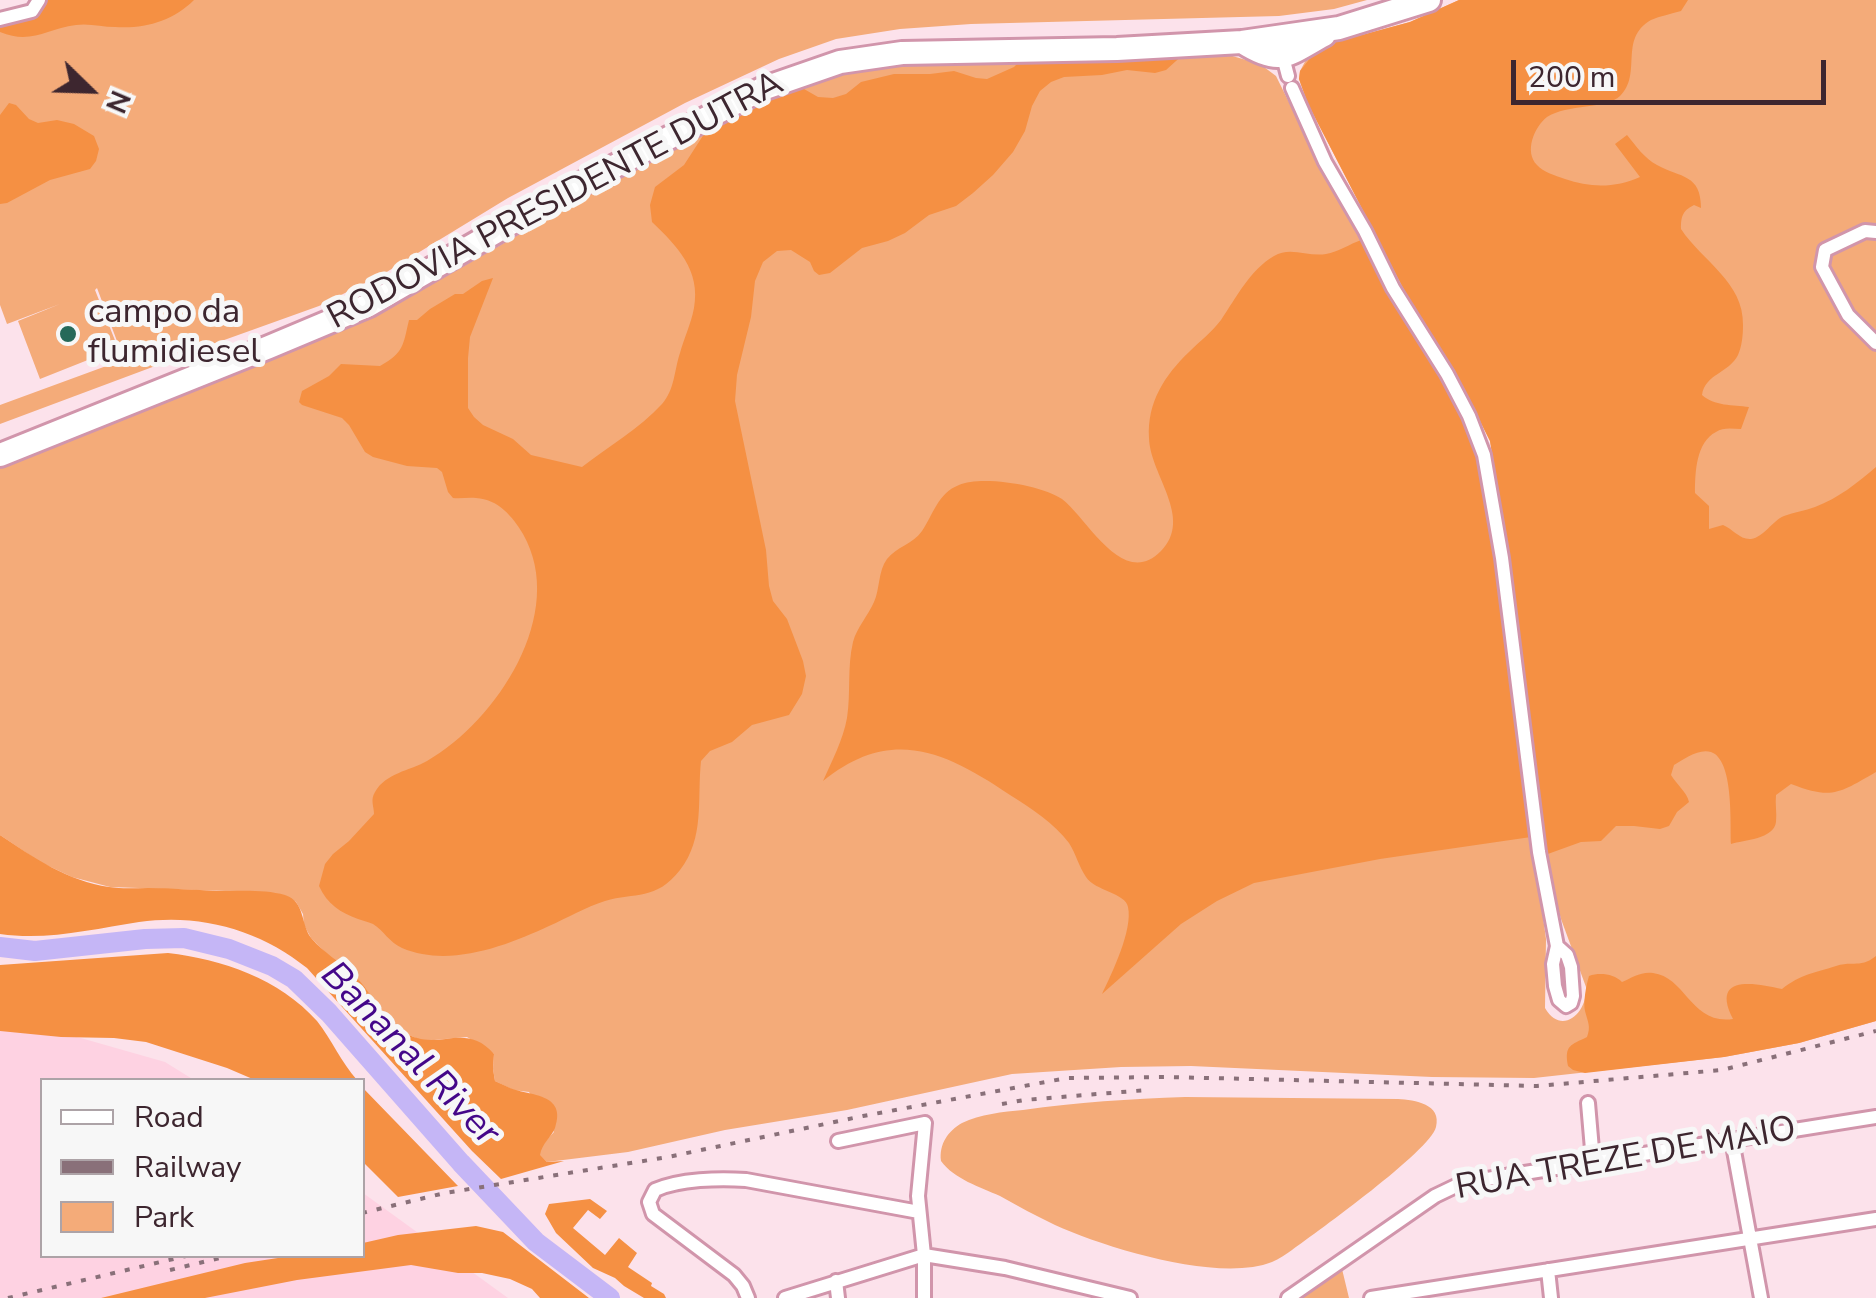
<!DOCTYPE html>
<style>
body{margin:0}
#map{position:relative;width:1876px;height:1298px;overflow:hidden;background:#fce2eb;font-family:"Nunito Sans",sans-serif}
canvas{display:block}
.legend{position:absolute;left:40px;top:1078px;width:325px;height:180px;box-sizing:border-box;background:#f7f7f7;border:2px solid #ada3a7;margin:0;padding:12px 18px;list-style:none;font-size:30px;color:#3d262f}
.legend li{display:flex;align-items:center;gap:20px;height:50px}
.legend b{width:50px;border:2px solid #ada3a7}
.north{position:absolute;left:40px;top:40px;width:100px;height:100px;-webkit-text-stroke:8px #f7f7f7;paint-order:stroke;rotate:113deg;font-size:28px;font-weight:700;line-height:40px;text-align:center;color:#3d262f}
.north::after{content:'';display:block;margin:auto;width:35px;height:45px;background:#3d262f;clip-path:polygon(50% 0,100% 100%,50% 72%,0 100%)}
.scale{position:absolute;left:1511px;top:60px;width:315px;height:45px;box-sizing:border-box;border:5px solid #3d262f;border-top:0;padding-left:12px;font-size:30px;line-height:35px;white-space:nowrap;color:#3d262f;-webkit-text-stroke:8px #f7f7f7;paint-order:stroke}
</style>
<div id="map">
<canvas width="1876" height="1298"></canvas>
<ul class="legend">
<li><b style="height:12px;background:#fff"></b>Road</li>
<li><b style="height:12px;background:#897079"></b>Railway</li>
<li><b style="height:28px;background:#f4ab79"></b>Park</li>
</ul>
<div class="north">N</div>
<div class="scale">200 m</div>
</div>
<script>
const context = document.querySelector('canvas').getContext('2d');
context.lineJoin = 'round';
function fillPath(path, color) { context.fillStyle = color; context.fill(path, 'evenodd'); }
function stroke(path, color, width, dash) { context.strokeStyle = color; context.lineWidth = width; context.lineCap = dash ? 'butt' : 'round'; context.setLineDash(dash || []); context.stroke(path); }
function write(font, color, halo, rows, align = 'center') {
  context.font = font + ' "Nunito Sans",sans-serif'; context.lineWidth = 10; context.setLineDash([]); context.textBaseline = 'middle'; context.strokeStyle = halo; context.fillStyle = color; for (const [text, x, y, turn = 0] of rows) {
    context.save(); context.translate(x, y); context.rotate((+turn || 0) * Math.PI / 180); context.textAlign = isNaN(turn) ? turn : align; if (halo) context.strokeText(text, 0, 0); context.fillText(text, 0, 0); context.restore();
  }
}
fillPath(new Path2D(`
 M0,1015L165,1062L194,1080H42V1256H362L363,1193L508,1298H0Z`), '#fed2e2');
fillPath(new Path2D(`
 M45,0H1367L1334,9L1279,16L971,24L900,29L836,39L779,59L685,103L508,198L385,273L319,306L188,353L141,351L123,357L97,288L95,290L118,348L40,379L18,321L60,304L7,324L0,305V25L35,16Z
 M1459,0H1876V1021L1799,1043L1724,1057L1534,1078L1432,1077L1191,1066L1121,1067L1012,1074L847,1110L725,1130L628,1152L547,1162L538,1154L541,1146L554,1132L529,1092L513,1090L495,1081L493,1069L494,1054L467,1037L423,1041L404,1033L311,938L304,925L303,914L296,902L286,896L254,892L110,887L72,877L40,862L0,835V463L290,351L389,309L579,200L768,97C810,80 853,70 898,64L1222,53L1260,64L1276,76L1318,161L1402,316L1457,407L1516,719L1546,939L1545,1008C1562,1037 1588,1012 1586,987L1561,919L1546,865L1508,550L1490,441L1467,395L1418,317L1308,104L1299,79L1300,71L1307,58L1325,45L1410,22Z
 M139,354L182,356L0,424V405Z
 M1185,1097L1398,1099C1415,1100 1442,1104 1436,1127C1430,1151 1318,1231 1292,1250C1286,1254 1279,1259 1272,1262C1219,1283 1106,1248 1055,1225C1036,1216 1018,1206 1000,1196C980,1187 954,1179 941,1161C939,1144 948,1131 962,1123C980,1114 1003,1112 1023,1110C1077,1102 1130,1099 1185,1097Z
 M1342,1269L1349,1298H1300Z`), '#f4ab79');
fillPath(new Path2D(`
 M45,0H194C173,21 145,29 115,27C102,27 89,23 76,25C46,29 31,45 0,32V25L35,16Z
 M1459,0H1688L1681,11C1671,14 1660,16 1651,20C1618,39 1643,74 1620,96C1607,109 1567,104 1547,117C1534,127 1524,152 1537,165C1543,172 1556,176 1565,179C1590,188 1616,188 1640,177L1615,144L1627,135C1637,147 1644,158 1657,165C1681,178 1701,174 1701,208L1694,205C1682,211 1681,217 1681,229C1702,261 1744,282 1743,325C1743,335 1742,346 1738,355C1729,373 1705,374 1702,395C1714,406 1733,405 1749,407L1741,429C1733,429 1723,427 1716,432C1696,442 1695,473 1695,493L1709,506V529L1723,525C1733,529 1740,540 1751,539C1764,537 1772,521 1784,516C1794,512 1805,511 1815,507C1839,498 1857,483 1876,467V772C1839,793 1833,800 1791,784L1776,795C1775,804 1777,813 1776,822C1774,839 1744,840 1731,844C1730,823 1734,760 1711,752C1699,748 1684,759 1674,765L1671,775C1676,784 1687,792 1689,802L1677,812L1669,826L1660,829L1634,826H1616L1601,841L1581,842L1545,855L1508,550L1490,441L1467,395L1418,317L1308,104L1299,79L1300,71L1315,52L1325,45L1410,22Z
 M1186,52L1166,70L1155,73L1127,70L1102,75L1064,77L1051,82L1040,91L1032,106L1025,131L1013,152L993,175L973,193L956,206L929,215L905,233L888,241L862,248L830,273L819,275L814,271L810,262L791,250L777,251L763,262L755,281L751,317L737,375L735,401L766,550L769,586L773,601L787,619L803,661L806,676L802,694L789,715L752,725L732,742L710,751L701,761C697,799 705,838 680,870C656,901 635,892 605,901C586,907 567,918 549,926C506,946 449,968 402,948C389,942 384,931 373,924C369,922 363,921 358,919C341,913 327,904 319,886L325,864L333,854L349,841L374,814C374,806 370,800 375,792C386,773 409,771 427,761C497,721 568,613 523,534C513,517 498,499 476,498C468,497 461,499 453,498L448,492L442,472L437,468L407,466L373,457L365,452L349,425L342,418L302,405L299,402L302,391L329,376L341,364L380,366C404,353 403,345 409,320H417L430,309L455,294H463L482,281L493,278L470,337L468,358V408L474,417L483,425L513,439L531,455L582,467C608,447 640,428 662,404C675,389 674,371 680,353C684,338 691,324 694,308C701,270 677,246 652,222L650,205L655,187L684,165L706,131L768,97L797,85L818,97L833,98L846,94L861,82L894,74H930L954,71L976,78L987,79L1014,67L1022,59Z
 M9,103L16,105L29,119L38,123L57,120L74,124L94,136L99,149L96,161L90,169L50,180L7,203L0,204V115Z
 M1361,240L1402,316L1457,407L1480,462L1502,601L1531,837L1380,859L1254,883L1217,901L1181,924L1102,994C1112,973 1133,930 1128,907C1126,893 1095,891 1086,877C1079,867 1076,854 1069,843C1054,823 1031,808 1010,795C945,751 891,726 823,781C832,761 843,740 847,718C851,693 847,667 853,642C857,627 868,616 874,602C880,589 878,571 887,559C896,547 913,544 922,531C933,515 938,493 959,485C981,475 1042,485 1062,499C1088,519 1123,590 1161,551C1194,518 1150,475 1149,438C1147,402 1165,375 1189,352C1200,341 1212,332 1221,320C1236,298 1250,270 1274,256C1290,246 1308,257 1326,254C1338,252 1350,244 1361,240Z
 M0,835C34,858 68,881 109,887C122,889 135,888 148,888C171,888 194,890 217,891C238,891 265,889 285,895C306,902 300,925 312,939C323,952 340,962 353,974C371,991 381,1017 403,1031C436,1055 464,1019 494,1054L493,1069L495,1081C500,1083 505,1086 510,1088C530,1096 567,1093 555,1128C551,1138 542,1143 540,1155L547,1162L564,1161L501,1179L472,1151L307,968C260,930 200,913 139,922C93,929 47,941 0,934Z
 M168,953C221,959 280,979 317,1021C332,1040 341,1062 357,1080H255L227,1068L146,1042L114,1038L61,1037L0,1031V965Z
 M1876,956V1021L1799,1043L1724,1057L1585,1073L1573,1070L1568,1066C1564,1045 1571,1045 1587,1037C1591,1026 1588,1023 1585,1011C1583,1003 1586,986 1589,976C1600,972 1614,974 1622,982C1631,978 1642,971 1653,973C1686,977 1691,1025 1733,1019C1710,974 1755,983 1782,989C1801,974 1814,973 1836,966C1852,960 1860,969 1876,956Z
 M362,1087L458,1186L398,1197L363,1162Z
 M590,1199L607,1211L600,1219L588,1210L573,1228L605,1255L619,1238L637,1253L628,1267L652,1283L651,1286L664,1294L666,1298H644L624,1286L615,1278L593,1268L556,1233L545,1214L549,1204Z
 M476,1226L503,1232L589,1298H540L532,1289L510,1279L482,1273H458L411,1265L297,1280L205,1298H101L245,1263L291,1256H362L363,1243L398,1235Z`), '#f59043');
stroke(new Path2D(`
 M0,947L35,951L145,939L184,938L229,949L272,966L294,979L329,1013L461,1163L536,1242L610,1298`), '#c5b6f6', 20);
const street = new Path2D(`
 M0,19L32,11L39,0
 M1283,57L1288,76
 M1292,88L1325,162L1365,231L1393,288L1447,374L1469,416L1484,455L1502,558L1539,852L1557,946L1553,964L1555,986L1559,1000L1566,1006L1571,1003L1573,996L1571,967L1567,955L1557,946
 M1876,232L1865,231L1825,250L1822,267L1848,315L1876,343
 M1588,1103L1593,1161
 M1732,1140L1761,1298
 M838,1141L925,1123L918,1196L924,1255V1298
 M1548,1270L1551,1298
 M836,1281L838,1298
 M748,1298L743,1286L734,1275L653,1214L649,1202L655,1190C679,1179 720,1178 746,1180L919,1212
 M785,1298L924,1255L1005,1268L1130,1298
 M1288,1298L1435,1196L1460,1184L1487,1179L1876,1117
 M1371,1298L1876,1219`);
const highway = new Path2D(`
 M1242,42C1281,67 1287,55 1324,35
 M0,455L269,347L369,305L558,196L762,89L840,62L902,53L1117,49L1242,42L1339,28L1429,0`);
stroke(street, '#d195ab', 18);
stroke(highway, '#d195ab', 28);
stroke(street, '#fff', 12);
stroke(highway, '#fff', 22);
stroke(new Path2D(`
 M1002,1104L1024,1100L1147,1090
 M362,1213L445,1193L668,1157L863,1116L1067,1078L1168,1077L1537,1086L1722,1070L1876,1031
 M170,1270L228,1256
 M8,1298L186,1256`), '#897079', 4, [5, 10]);
for (const [x, y, r, color] of [
 [68,334,10,"#266959"]
]) { const dot = new Path2D(); dot.arc(x, y, r, 0, 2 * Math.PI); context.fillStyle = color; context.fill(dot); stroke(dot, '#f7f7f7', 4); }
write('35px', '#3d262f', '#f7f7f7', [
 ["RODOVIA PRESIDENTE DUTRA",556,202,-28],
 ["RUA TREZE DE MAIO",1626,1160,-10]
]);
write('35px', '#3d262f', '#f7f7f7', [
 ["campo da",88,314],
 ["flumidiesel",88,354]
], 'left');
write('italic 38px', '#440789', '#f7f7f7', [
 ["Bananal River",409,1055,46]
]);
</script>
